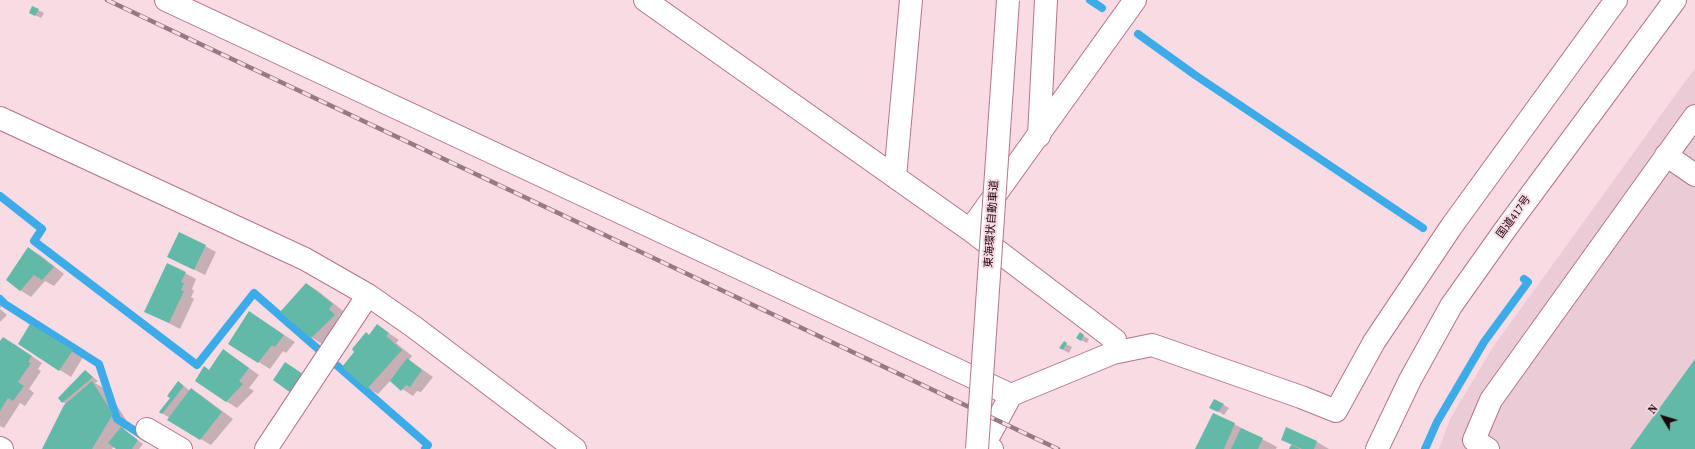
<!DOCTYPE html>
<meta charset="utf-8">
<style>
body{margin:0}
#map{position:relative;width:1695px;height:449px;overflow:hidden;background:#f9dbe4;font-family:"Source Serif 4",serif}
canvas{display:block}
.north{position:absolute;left:1643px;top:397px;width:40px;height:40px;-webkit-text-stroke:3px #f9dbe4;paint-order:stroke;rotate:308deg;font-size:11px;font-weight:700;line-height:16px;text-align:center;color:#1d050e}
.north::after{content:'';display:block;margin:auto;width:14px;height:18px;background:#1d050e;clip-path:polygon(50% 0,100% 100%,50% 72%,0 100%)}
</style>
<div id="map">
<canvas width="1695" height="449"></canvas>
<div class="north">N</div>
</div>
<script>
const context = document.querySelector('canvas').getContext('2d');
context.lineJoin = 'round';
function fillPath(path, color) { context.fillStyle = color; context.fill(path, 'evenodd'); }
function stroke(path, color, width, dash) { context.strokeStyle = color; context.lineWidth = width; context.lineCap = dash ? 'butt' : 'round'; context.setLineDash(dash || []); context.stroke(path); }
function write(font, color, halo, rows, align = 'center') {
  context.font = font + ' "Source Serif 4","Noto Sans JP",serif'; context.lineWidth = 4; context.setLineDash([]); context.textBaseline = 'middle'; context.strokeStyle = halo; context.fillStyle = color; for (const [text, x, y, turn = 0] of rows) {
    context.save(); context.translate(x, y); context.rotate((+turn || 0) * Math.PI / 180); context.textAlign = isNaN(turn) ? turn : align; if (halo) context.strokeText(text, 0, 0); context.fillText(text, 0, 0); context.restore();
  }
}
fillPath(new Path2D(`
 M1695,68V449H1439L1450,419L1493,347Z`), '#ebcbd5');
fillPath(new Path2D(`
 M38,10L44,13L41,18L35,15Z
 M205,246L216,252L205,275L179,262Z
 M29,249L40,255L64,274L54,286L45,281L31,297L20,290Z
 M185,273L196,279L192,289L194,291L191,297L194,299L180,329L145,311Z
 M307,284L318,291L343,311L339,316L345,322L322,344L311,337Z
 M0,300L4,304L0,308Z
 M0,309L7,315L0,322Z
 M260,319L295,342L286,353L283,351L270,369L229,344Z
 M378,326L399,340L396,343L412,356L409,360L433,377L421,392L417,391L413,396L390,381L378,394L367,388L369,335Z
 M42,331L83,357L71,377L19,344Z
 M1080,334L1089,339L1087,343L1077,338Z
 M0,342L14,344L42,363L38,369L41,371L29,389L34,393L25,406L20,403L4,428L0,426Z
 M1064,343L1072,347L1069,353L1060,348Z
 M223,350L259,375L249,388L254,391L237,408L226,401L204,367L209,370Z
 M85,371L98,381L95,383L107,390L128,423L124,430L143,444L139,449H118L114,446L112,449H43L66,404L63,402Z
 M184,386L190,391L191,389L202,396L233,419L211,445L168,420L170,418L160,412Z
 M1215,400L1229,408L1224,415L1216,410Z
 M1234,424L1277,447L1276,449H1196Z
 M1286,428L1317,442L1329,449H1290L1292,445L1282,439Z`), '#0003');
stroke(new Path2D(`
 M1090,0L1102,8
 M1138,34L1195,75L1423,228
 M0,196L42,229L34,241L197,365L254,293L428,445L425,449
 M0,299L5,304L99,364L117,419L146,438
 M1425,449L1437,422L1484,342L1528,282L1524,279`), '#3eabe9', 8);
fillPath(new Path2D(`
 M32,6L39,9L35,16L29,13Z
 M179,232L206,245L194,270L167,257Z
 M28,247L54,267L42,280L34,275L20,291L6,280Z
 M167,263L186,272L181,282L184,283L181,290L184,291L169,323L144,312Z
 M306,283L333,304L329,309L335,315L311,338L280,312Z
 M249,311L284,335L275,347L272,345L258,363L228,344Z
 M30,324L73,350L59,371L18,344Z
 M377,324L389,333L386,336L402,350L367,389L342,367L354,352L352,349L366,332L369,335Z
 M1080,332L1084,335L1081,341L1076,338Z
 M3,337L32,356L28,362L31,363L18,382L24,386L13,401L8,398L0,411V341Z
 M1064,341L1067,343L1063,350L1059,348Z
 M223,349L249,368L239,381L243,384L226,402L195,381L204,366L209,370Z
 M407,358L422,370L410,387L406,385L401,391L390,381Z
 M1695,359V449H1630Z
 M285,362L303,374L291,393L273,380Z
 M85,370L93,377L62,403L58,398Z
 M92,381L113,414L92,449H42L64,405Z
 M178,381L184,386L162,414L159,412L170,398L167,396Z
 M191,388L222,412L200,440L167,420Z
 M1214,399L1224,404L1218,412L1209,408Z
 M1213,413L1235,423L1224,449H1195Z
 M121,427L138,440L132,449H116L108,443Z
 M1286,427L1317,441L1314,449H1302L1281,440Z
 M1241,428L1263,438L1258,449H1231Z
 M1291,445L1300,449H1289Z`), '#63b9a7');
const minor = new Path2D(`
 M166,0L1011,395
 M645,0L970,230L1115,340L1113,353
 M0,118L305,259L368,295L414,327L575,449
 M1039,136L1046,0
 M1666,155L1695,175
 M895,177L911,0
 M970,230L1135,0
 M147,429L181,449
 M0,448L2,449
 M266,449L368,295
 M992,449L985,443L1011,395L1113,353L1152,345L1301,397L1336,411L1374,342L1451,227L1616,0
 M1488,449L1474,440L1491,400L1695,116`);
const highway = new Path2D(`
 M1377,449L1410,380L1451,306L1507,227L1675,0`);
stroke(minor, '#b7748b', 24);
stroke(highway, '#b7748b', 24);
stroke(minor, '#fff', 22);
stroke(highway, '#fff', 22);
const rail = new Path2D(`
 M107,0L1058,449`);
stroke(rail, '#957a83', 4.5);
stroke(rail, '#f9dbe4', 3, [9]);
const highwayBridge = new Path2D(`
 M977,449L1008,0`);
stroke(highwayBridge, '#b7748b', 24, []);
stroke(highwayBridge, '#fff', 22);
write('11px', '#1d050e', '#f9dbe4', [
 ["国道417号",1514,217,-54],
 ["東海環状自動車道",992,224,-86]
]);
</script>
